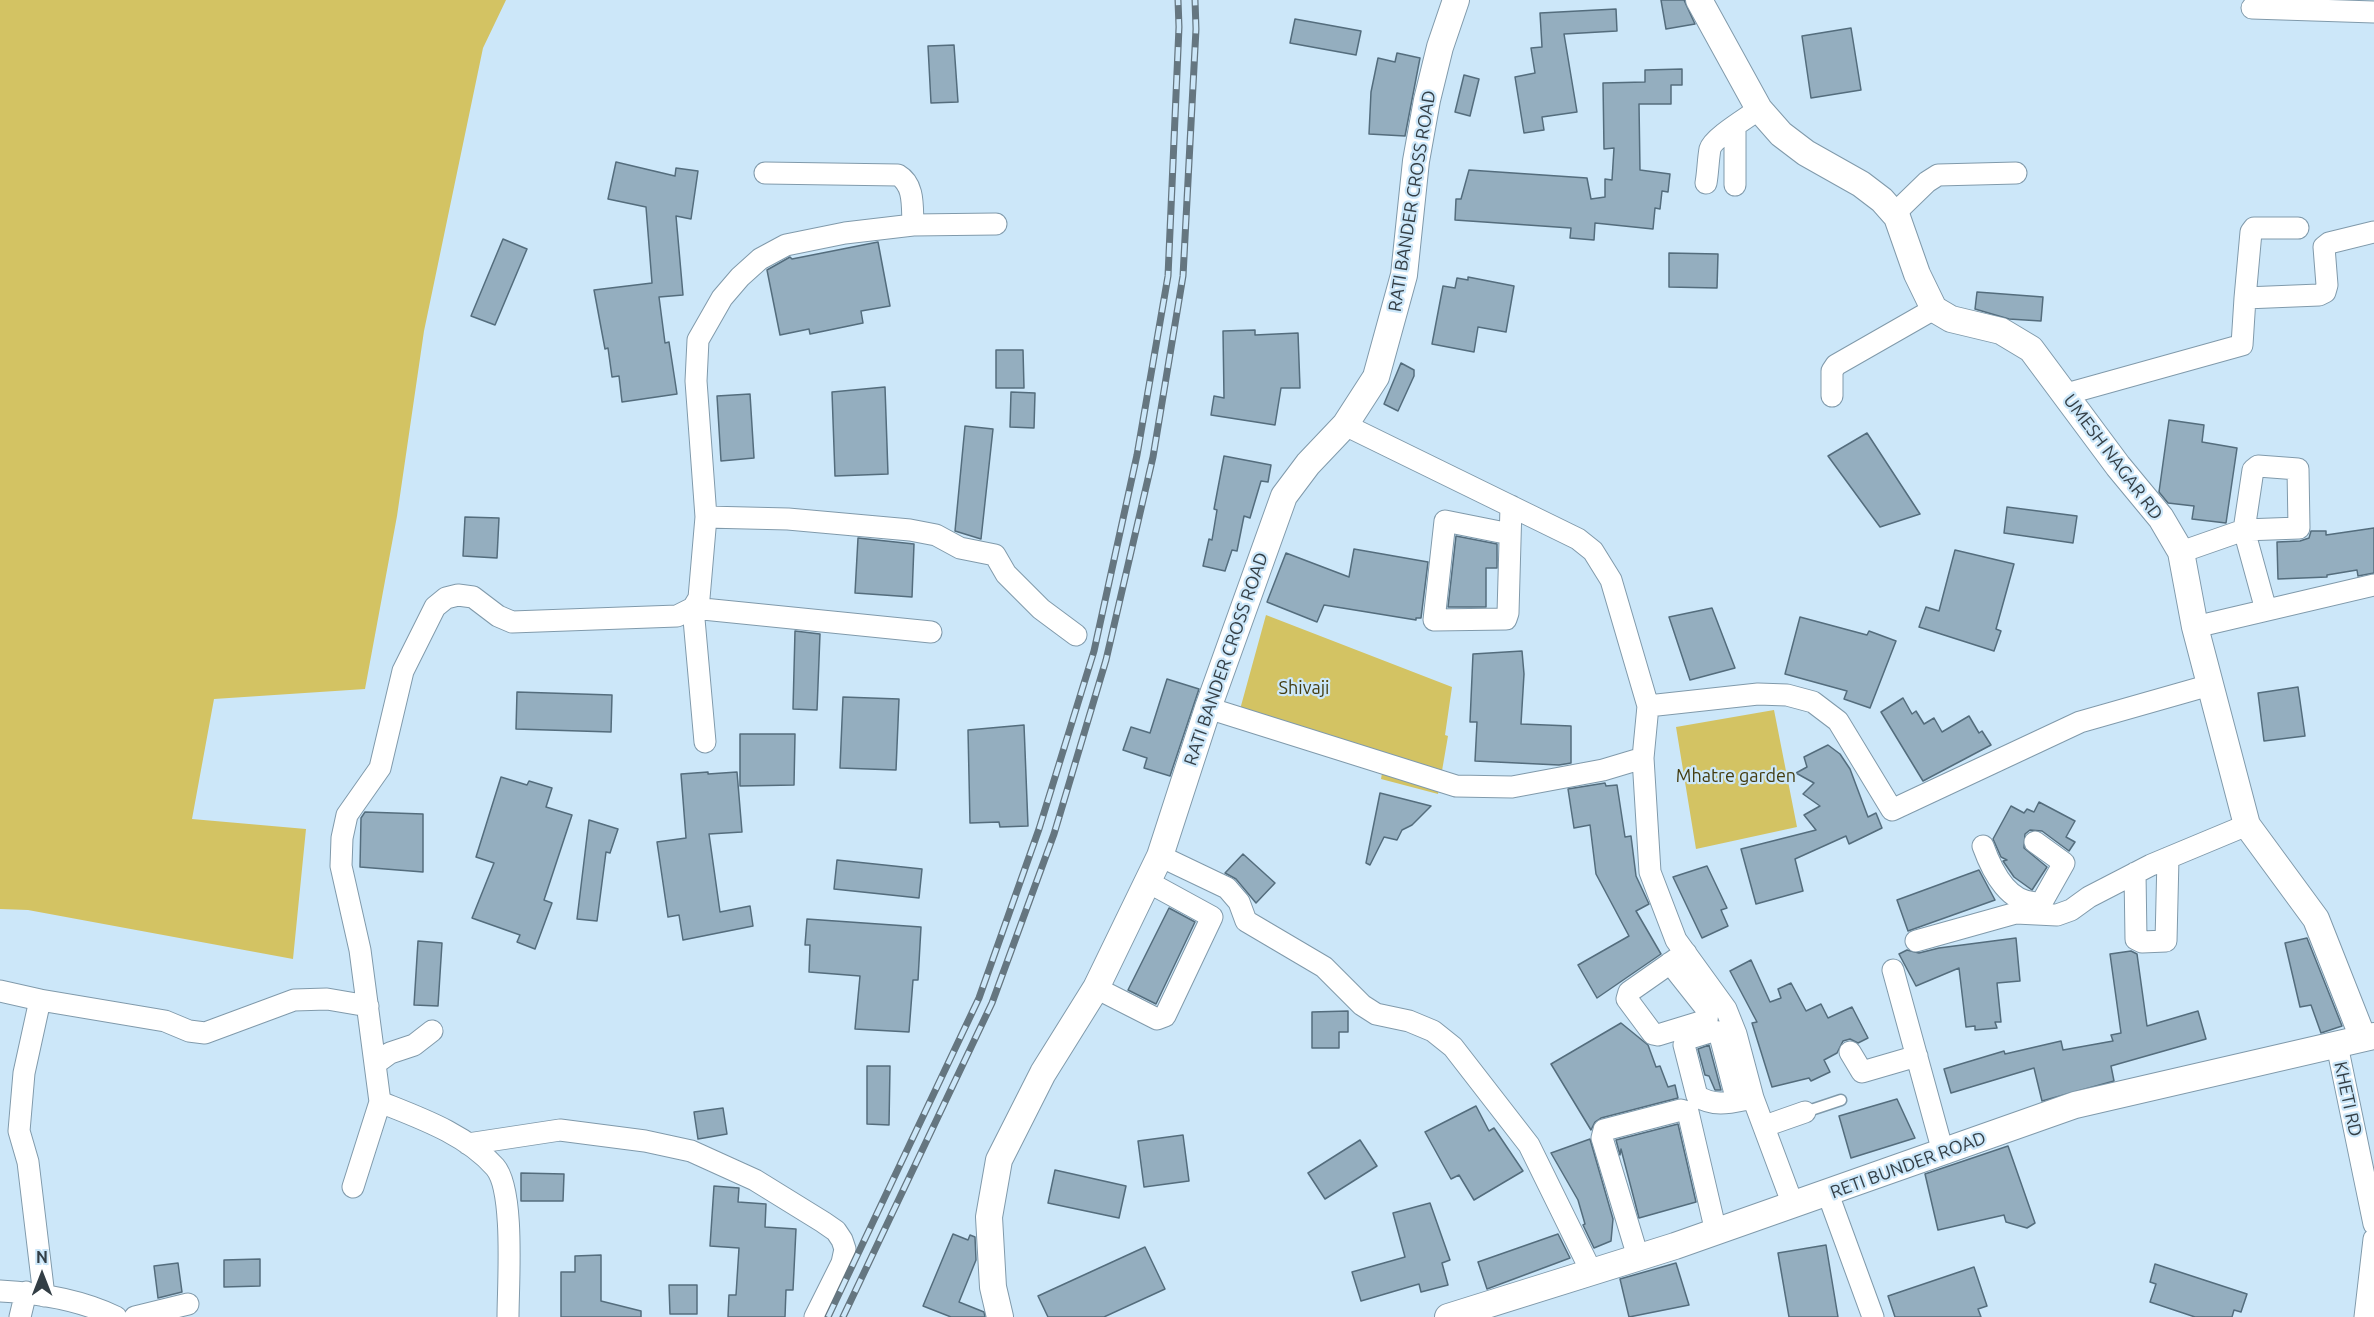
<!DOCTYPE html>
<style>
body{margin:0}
#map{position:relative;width:2374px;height:1317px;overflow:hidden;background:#cce7f9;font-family:Ubuntu,sans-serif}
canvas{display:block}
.north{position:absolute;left:12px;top:1245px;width:60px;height:60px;-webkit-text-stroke:4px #cce7f9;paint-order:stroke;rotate:0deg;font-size:16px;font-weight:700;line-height:24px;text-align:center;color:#333e45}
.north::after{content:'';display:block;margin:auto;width:21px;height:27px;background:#333e45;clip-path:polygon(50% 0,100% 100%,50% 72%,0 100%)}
</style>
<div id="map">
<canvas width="2374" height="1317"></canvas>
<div class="north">N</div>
</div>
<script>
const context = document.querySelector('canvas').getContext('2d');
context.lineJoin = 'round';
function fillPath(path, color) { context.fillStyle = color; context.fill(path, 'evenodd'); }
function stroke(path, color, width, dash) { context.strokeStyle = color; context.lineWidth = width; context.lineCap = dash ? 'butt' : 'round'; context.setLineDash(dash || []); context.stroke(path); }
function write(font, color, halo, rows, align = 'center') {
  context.font = font + ' Ubuntu,sans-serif'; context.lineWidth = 4.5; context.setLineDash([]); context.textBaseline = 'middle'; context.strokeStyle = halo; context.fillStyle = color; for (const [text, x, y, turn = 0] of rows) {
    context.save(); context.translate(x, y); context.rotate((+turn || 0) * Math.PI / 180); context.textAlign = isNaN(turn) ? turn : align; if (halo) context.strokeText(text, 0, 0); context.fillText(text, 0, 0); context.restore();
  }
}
fillPath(new Path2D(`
 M0,0H506L483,48L424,331L397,516L365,689L214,699L192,819L306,829L293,959L28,910L0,909Z
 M1266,615L1452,687L1445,735L1448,736L1438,794L1381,779L1382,773L1236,724Z
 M1774,710L1797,827L1696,849L1676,727Z`), '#d3c363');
const building = new Path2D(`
 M1661,0H1684L1695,24L1666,29Z
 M1616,9L1617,31L1564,34L1577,112L1542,117L1544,130L1524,133L1515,77L1535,73L1531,48L1542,47L1540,13Z
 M1295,19L1361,31L1356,55L1290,43Z
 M1851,28L1861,90L1811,98L1802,36Z
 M954,45L958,102L931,103L928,46Z
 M1397,53L1420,58L1405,136L1369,134L1371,92L1378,58L1395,62Z
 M1682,69V85H1671V104H1639L1640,170L1670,174L1668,192L1662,191L1660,209L1655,208L1653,229L1595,223L1594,240L1570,238L1571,228L1455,220L1456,199H1461L1469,170L1587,178L1591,199L1605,197V179L1612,180L1614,148L1604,149L1603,83L1645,82V70Z
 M1464,75L1479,79L1470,116L1455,112Z
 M616,162L675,176L676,168L698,171L691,219L676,216L683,295L659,297L665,343L669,342L677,394L622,402L619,376L612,377L608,348L605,349L594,290L652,283L646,207L608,199Z
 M503,239L527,249L495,325L471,316Z
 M878,242L890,306L861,311L863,323L810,334L809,329L780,335L767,270L790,257L792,259Z
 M1669,253L1718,254L1717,288L1669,287Z
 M1468,277L1514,286L1506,332L1478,327L1474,352L1432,344L1443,286L1455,288L1457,278L1468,280Z
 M1977,292L2043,297L2041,321L2009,319L1975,309Z
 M1255,330V335L1298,333L1300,388H1281L1275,425L1211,415L1214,396L1224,398L1223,331Z
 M996,350H1023L1024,388H996Z
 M1401,363L1414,370V376L1398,411L1384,404Z
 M885,387L888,474L835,476L832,392Z
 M1011,392L1035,393L1034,428L1010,427Z
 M750,394L754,458L721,461L717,396Z
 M2169,420L2204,425L2202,442L2237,448L2226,523L2192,519L2194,506L2168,503L2159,492Z
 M965,426L993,429L981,539L955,531Z
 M1867,433L1920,514L1880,527L1828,456Z
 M1224,456L1271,465L1268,482L1261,481L1250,518L1244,516L1237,551L1232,550L1225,571L1203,566L1209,539L1212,540L1217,510L1214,509Z
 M2007,507L2077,516L2073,543L2004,533Z
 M465,517L499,518L497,558L463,556Z
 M2374,528V573L2358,576L2357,570L2327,575V577L2278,579L2277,542L2300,541L2309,538L2311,531H2326V535Z
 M1456,536L1497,544V568H1486V607H1448Z
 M858,538L914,544L912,597L855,593Z
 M1354,549L1428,562L1421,618H1416V620L1324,605L1317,622L1267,602L1286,553L1349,577Z
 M1955,550L2014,564L1996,629L2001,631L1994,651L1919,627L1926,607L1939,611Z
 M1712,608L1735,668L1690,680L1669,617Z
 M1800,617L1867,635L1869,631L1896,641L1870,708L1844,699L1847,691L1785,674Z
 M795,631L820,634L817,710L793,709Z
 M1522,651L1524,674L1521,724L1571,726V763L1559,765L1475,761L1477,722H1470L1473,654Z
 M1167,679L1199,689L1170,776L1144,768L1147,758L1123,750L1131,727L1150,733Z
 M2298,687L2305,736L2264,741L2258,693Z
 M517,692L612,695L611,732L516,729Z
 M843,697L899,699L896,770L840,768Z
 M1903,698L1912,714L1916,711L1924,724L1934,718L1942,732L1969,716L1979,733L1982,731L1991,745L1923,781L1881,712Z
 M1024,725L1028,826L1000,827L999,822L970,823L968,730Z
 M740,734H795L794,785L740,786Z
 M1828,745L1840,754L1850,769L1868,817L1876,813L1882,828L1849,844L1846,836L1795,859L1803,891L1756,904L1741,849L1816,830L1804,815L1820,806L1803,794L1814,783L1796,773L1807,767L1804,757Z
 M708,772V774L737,772L742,832L709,834L720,912L750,906L753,926L683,940L679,915L668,917L657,842L686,838L681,774Z
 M501,777L527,785L529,781L552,788L546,807L572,815L544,900L552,903L535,949L517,942L520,935L472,918L494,863L476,857Z
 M1605,783L1606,786L1617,785L1625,837L1631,836L1636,876L1649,904L1636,911L1661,954L1597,998L1578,965L1629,936L1596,874L1590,825L1574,828L1568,789Z
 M1380,793L1431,806L1412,825L1402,830L1397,840L1384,837L1370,865L1366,863Z
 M2039,802L2075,821L2066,837L2075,842L2069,851L2042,831L2030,830L2025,834L2024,848L2047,867L2032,890L2014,877L2003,861L2007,860L2001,857L1993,839L2011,806L2024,813L2027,809L2034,812Z
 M365,812L423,814V872L360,867L361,818Z
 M589,820L618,829L610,853L606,852L597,921L577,919Z
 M1243,854L1275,883L1256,903L1236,879L1225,873Z
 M837,860L922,869L919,898L834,889Z
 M1707,866L1727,908L1721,910L1728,926L1702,938L1673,877Z
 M1979,870L1995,900L1908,931L1897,900Z
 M1169,908L1195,922L1156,1004L1128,990Z
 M807,919L921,927L918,980H913L909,1032L855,1029L860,976L809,972L810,945H805Z
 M2016,938L2020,981L1997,983L2001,1022H1995L1997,1028L1975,1030V1026L1966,1027L1959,968L1916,986L1899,954L1907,950L1919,953L1939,948Z
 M2307,938L2342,1026L2321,1033L2311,1005L2300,1007L2285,943Z
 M418,941L442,943L438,1006L414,1005Z
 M2131,951L2137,954L2147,1026L2198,1011L2206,1039L2111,1066L2114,1081L2042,1101L2034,1068L1951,1093L1944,1069L2004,1051L2005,1054L2061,1041L2063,1050L2113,1041L2111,1035L2121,1033L2110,954Z
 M1751,960L1770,1002L1781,998L1778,989L1791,983L1806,1011L1821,1004L1828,1018L1852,1007L1868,1038L1858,1043L1850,1039L1843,1041L1837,1053L1824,1060L1830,1072L1811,1081L1809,1078L1772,1087L1752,1023L1757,1022L1730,971Z
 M1348,1011V1032H1339V1048H1312V1012Z
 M1621,1023L1648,1045L1656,1067L1660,1066L1668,1087L1675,1085L1678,1098L1601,1118L1595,1122L1591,1130L1551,1064Z
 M1709,1045L1721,1090H1715L1709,1076L1705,1075L1698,1049Z
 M867,1066H890L889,1125L867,1124Z
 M1897,1099L1915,1138L1851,1158L1839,1116Z
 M1476,1106L1489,1131L1494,1128L1523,1171L1474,1200L1459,1175L1451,1179L1425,1132Z
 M723,1108L727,1134L698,1139L694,1112Z
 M1678,1124L1696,1202L1639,1218L1621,1149L1620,1155L1616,1140Z
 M1183,1135L1189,1181L1144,1187L1138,1141Z
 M1590,1139L1613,1219L1611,1241L1594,1248L1583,1225L1585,1224L1578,1200L1551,1153Z
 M1360,1140L1377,1166L1325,1199L1308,1173Z
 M2008,1146L2035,1223L2027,1228L2006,1222L2004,1215L1938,1230L1925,1174Z
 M1055,1170L1126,1186L1119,1218L1048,1203Z
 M521,1173L564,1174L563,1201H521Z
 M714,1186L739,1188L738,1202L766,1204L765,1227L796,1229L793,1290H786L785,1317H728L729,1295H736L739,1248L710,1246Z
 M1430,1203L1450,1260L1442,1263L1448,1285L1421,1292L1419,1284L1361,1301L1352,1272L1405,1257L1393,1213Z
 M953,1234L968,1240L970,1235L975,1237L976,1260L959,1302L984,1312L985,1317H951L923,1306Z
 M1558,1234L1570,1258L1487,1289L1478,1262Z
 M1826,1245L1838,1317H1789L1778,1253Z
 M1145,1247L1165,1289L1104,1317H1048L1038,1296Z
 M601,1255V1301L641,1311V1317H561V1272H575V1256Z
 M260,1259V1286L224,1287V1260Z
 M178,1263L182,1292L158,1298L154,1266Z
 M1676,1263L1689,1305L1629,1317L1620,1279Z
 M2155,1264L2247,1294L2241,1312L2234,1310L2232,1317H2195L2150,1302L2156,1284L2150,1282Z
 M1974,1267L1987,1306L1978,1309L1981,1317H1895L1888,1296Z
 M669,1285H697V1314H670Z`);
fillPath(building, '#94aebf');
stroke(building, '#546d7d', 1.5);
const service = new Path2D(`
 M1805,1112L1841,1100`);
const minor = new Path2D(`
 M2252,8L2374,12
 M1735,128V185
 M765,173L898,175C915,185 912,207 913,225
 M1706,183C1708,172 1708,160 1710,149C1713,138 1747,118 1759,109
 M1894,214L1927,182L1938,175L2016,173
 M2245,298L2251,232L2254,228H2298
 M2066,394L2242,345L2245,298L2319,295L2325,292L2327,285L2324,247L2329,243L2374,232
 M1832,396V371L1836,365L1934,309
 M1345,425L1578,539L1593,551L1611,580L1648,706
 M706,517L696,381L698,340L722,298L740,277L760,259L786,245L845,233L913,225L996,224
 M1510,534L1445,521L1434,620L1506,619L1508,613L1511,506
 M2181,552L2244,530L2299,528L2298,469L2258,466L2253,470L2244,530L2266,610
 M2195,627L2374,585
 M1208,708L1456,786L1512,787L1603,770L1643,758
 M705,742L693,608L931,632
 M1983,846C1992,871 2010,908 2042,902L2064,863L2035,842
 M1160,856L1227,888L1239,902L1246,921L1324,967L1362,1005L1376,1014L1409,1021L1433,1031L1453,1047L1529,1145L1592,1273
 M2135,873L2136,939L2142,942L2166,941L2168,858
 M1916,941L2016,913L2057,915L2071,910L2089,897L2151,865L2247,825
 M1670,963L1708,1011L1707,1020L1658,1035L1653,1034L1627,999L1629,992L1679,957L1686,953
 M1893,970L1943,1152
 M1096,988L1157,1019L1165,1016L1212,917L1148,882
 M0,991L40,1000
 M2337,1045L2374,1224
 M1850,1052L1862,1072L1917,1056
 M375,1064L390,1053L414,1045L432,1031
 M1737,1101L1719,1032L1713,1031L1687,1039L1684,1045L1697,1096C1716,1108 1732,1102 1753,1098
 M380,1102L360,950L341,866L342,838L347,815L380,768L403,671L435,607L446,598L458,595L473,597L498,616L512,622L677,616L693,608L699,598L706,517L788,519L910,530L936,535L960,548L995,555L1006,574L1041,609L1076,635
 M1765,1126L1805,1112
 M468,1144L560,1130L645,1141L691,1151L755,1180L823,1222L836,1231L842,1240L845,1249L842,1263L815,1317
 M353,1187L380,1102C420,1118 466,1134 495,1167C515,1190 508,1285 508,1317
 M1828,1194L1873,1317
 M1793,1205L1753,1098L1736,1034L1726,1009L1676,940L1650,872L1643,758L1648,706L1758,694L1787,695L1813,702L1838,721L1892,810L2080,722L2210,685
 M1638,1257L1602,1138L1604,1130L1681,1110L1688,1112L1716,1232
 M0,1291C39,1293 81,1300 116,1317
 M44,1296L28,1162L19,1131L24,1073L40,1000L165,1021L189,1031L205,1033L294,1000L327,999L368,1006
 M20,1317L26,1292
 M135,1317L188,1304
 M2365,1317L2374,1239`);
const tertiary = new Path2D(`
 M1699,0L1759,109L1781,134L1806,153L1861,184L1882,200L1897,217L1917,274L1934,309L1951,319L2001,331L2031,349L2118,466L2161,518L2181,552L2195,627L2247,825L2316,919L2363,1038
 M1000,1317L993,1287L989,1217L999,1160L1043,1073L1096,988L1160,856L1208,708L1284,496L1308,464L1345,425L1376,377L1404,275L1416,161L1427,100L1440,47L1456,0
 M1448,1317L1675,1246L2075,1105L2374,1036`);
stroke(service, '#809aab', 13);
stroke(minor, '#809aab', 23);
stroke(tertiary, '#809aab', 28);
stroke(service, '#fff', 10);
stroke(minor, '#fff', 21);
stroke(tertiary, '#fff', 26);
const rail = new Path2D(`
 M828,1317L979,998L1039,829L1094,651L1137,455L1168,276L1179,27L1178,0
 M843,1317L992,1003L1054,834L1106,660L1153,457L1183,276L1196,29L1195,0`);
stroke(rail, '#657680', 7);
stroke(rail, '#cce7f9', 4.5, [14]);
write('18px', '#333e45', '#cce7f9', [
 ["RATI BANDER CROSS ROAD",1412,201,-81],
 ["UMESH NAGAR RD",2113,457,53],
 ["RATI BANDER CROSS ROAD",1226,659,-71],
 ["KHETI RD",2348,1099,78],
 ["RETI BUNDER ROAD",1908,1165,-20]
]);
write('18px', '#433c10', '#cce7f9', [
 ["Shivaji",1304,688],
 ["Mhatre garden",1736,776]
]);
</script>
